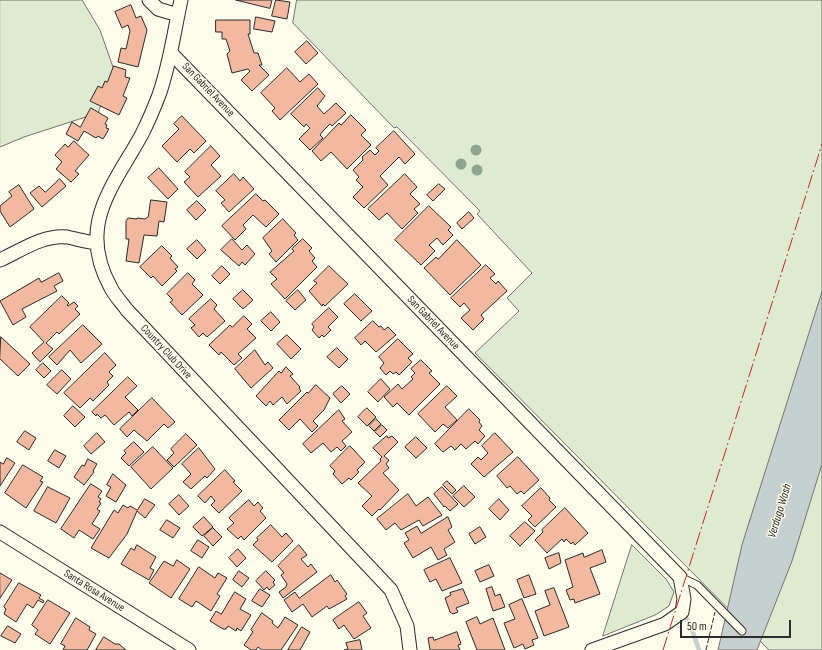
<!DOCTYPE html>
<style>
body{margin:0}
#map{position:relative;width:822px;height:650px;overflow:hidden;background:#fdfbea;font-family:"Sofia Sans Condensed",sans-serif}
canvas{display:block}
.scale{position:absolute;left:680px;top:620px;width:111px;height:18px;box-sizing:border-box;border:2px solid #2b2b2b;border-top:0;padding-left:5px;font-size:12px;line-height:14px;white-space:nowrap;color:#2b2b2b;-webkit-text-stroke:3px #fdfbea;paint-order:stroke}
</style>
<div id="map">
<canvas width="822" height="650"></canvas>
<div class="scale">50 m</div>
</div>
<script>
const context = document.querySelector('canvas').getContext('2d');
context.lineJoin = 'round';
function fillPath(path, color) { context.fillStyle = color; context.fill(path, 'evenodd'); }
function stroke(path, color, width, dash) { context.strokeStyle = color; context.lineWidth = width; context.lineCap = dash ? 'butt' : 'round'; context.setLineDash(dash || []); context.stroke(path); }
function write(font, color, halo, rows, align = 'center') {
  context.font = font + ' "Sofia Sans Condensed",sans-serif'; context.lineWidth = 3; context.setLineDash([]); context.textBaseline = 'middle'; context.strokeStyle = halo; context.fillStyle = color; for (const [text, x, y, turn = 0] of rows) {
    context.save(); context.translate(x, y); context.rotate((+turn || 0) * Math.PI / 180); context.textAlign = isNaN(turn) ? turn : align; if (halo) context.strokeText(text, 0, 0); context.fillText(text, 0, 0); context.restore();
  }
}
const green = new Path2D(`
 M0,0H82L100,30L114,70L98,113L24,137L0,147Z
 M297,0H822V650H769L475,353L519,311L507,298L532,273L477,214L480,211L397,127L394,128L293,23Z
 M632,545L666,579L674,592L669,606L655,615L603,636Z`);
fillPath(green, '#deebd1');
stroke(green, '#74746e', 1);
const water = new Path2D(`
 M822,292V464L792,561L757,650H718L742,545Z`);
fillPath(water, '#c7d0d0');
stroke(water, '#74746e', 1);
stroke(new Path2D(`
 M683,613L690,624L699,650`), '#c7d0d0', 4.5);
const building = new Path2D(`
 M236,0H272L270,8Z
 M276,0L290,2L287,19L272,16Z
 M131,5L136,18L141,16L147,30L138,67L118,62L121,48L126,49L130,31L128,25L122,28L115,12Z
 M256,17L275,21L272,32L254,29Z
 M216,20H250V34H248L254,53H258L262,65H259L269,75L252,91L241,80L250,71L248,69L232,73L227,54L230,51L226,39H222V32H216Z
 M307,41L318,53L306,64L295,52Z
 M114,66L126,70L125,77L130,78L123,96L127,98L119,115L90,101L98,86L102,88L105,81L107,82Z
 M287,68L300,82L309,74L318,84L280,120L272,111L275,108L261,93Z
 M318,88L325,96L317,106L324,114L336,103L346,113L332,126L330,124L323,131L320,135L323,138L310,150L299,139L310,128L306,124L304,127L291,114Z
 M91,108L108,118L105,124L107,125L106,128L109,129L103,139L98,136L96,138L84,131L78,141L66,134L72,122L80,127Z
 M351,115L366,130L361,135L371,145L347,169L331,152L321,161L312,151L339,123L341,125Z
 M182,116L206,141L194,153L190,149L177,162L162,146L179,129L174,124Z
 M394,131L415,154L405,164L399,157L380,176L388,185L364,208L353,197L363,187L356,180L359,177L353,170L363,160L362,157L370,150L375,155L379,151L376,148Z
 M74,141L89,155L75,171L79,174L71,182L56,169L62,162L55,155L65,144L68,147Z
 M211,146L220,156L211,165L221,176L198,197L184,182L190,177L185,172Z
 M159,168L178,189L168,199L148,178Z
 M234,174L240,181L243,177L254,189L229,212L221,203L225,200L216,191Z
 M405,174L417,187L410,194L420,204L414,209L418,213L402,229L387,213L379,220L368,209Z
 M60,179L66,186L42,207L30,193L39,186L45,192Z
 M439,184L445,189L433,201L427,195Z
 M19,185L34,209L10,227L0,211V206L12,196L9,192Z
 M256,194L263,201L265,200L279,214L266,227L253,215L243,225L246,229L235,240L222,226Z
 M151,200L167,202L164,222L159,221L157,236L144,235L139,263L126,261L129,239H126V221L128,218L137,219V218L145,219L148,217Z
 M197,201L206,210L196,220L187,210Z
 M429,206L451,227L448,230L453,235L443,245L437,238L429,245L435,251L421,265L395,240Z
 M469,212L474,218L462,229L457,223Z
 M283,219L296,233L294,235L298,240L276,262L269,254L272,251L263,238Z
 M232,239L242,250L247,245L255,254L245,265L242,262L239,266L221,250Z
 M303,239L312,248L309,251L315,258L312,261L317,267L285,299L271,284L277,279L270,272L294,251L292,249Z
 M197,240L206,250L197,259L187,249Z
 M457,240L481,265L450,295L424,268L436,257L438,259Z
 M162,246L172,256L170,258L178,267L175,269L177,271L162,286L153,276L151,278L140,267Z
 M486,265L495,274L490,278L496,284L498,281L507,291L481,315L484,319L473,330L461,318L470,310L464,303L460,307L451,298Z
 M222,266L230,274L220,284L212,276Z
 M329,266L348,284L325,306L323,304L322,306L309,291L317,283L314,281Z
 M59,273L63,281L54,286L57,291L22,309L26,317L13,325L0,301L39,278L41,282Z
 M188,273L195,280L192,284L203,295L182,315L170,302L173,300L167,294Z
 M243,290L253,300L243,309L233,299Z
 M298,290L306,300L295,310L286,301Z
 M355,294L372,311L361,321L344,304Z
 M62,296L69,303L67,305L68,306L74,302L78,306L75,309L80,314L59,334L57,332L46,343L53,349L40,362L32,353L44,342L30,327Z
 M211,299L217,305L214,309L225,321L207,337L203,333L199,337L191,328L195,325L189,319Z
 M329,308L338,317L328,327L331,330L324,337L322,335L319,338L312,330L314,327L312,324Z
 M271,312L280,322L271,331L261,321Z
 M244,316L252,324L247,329L256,338L238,354L242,358L234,365L221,352L219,355L209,345L230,325L232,327Z
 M373,321L379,327L381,326L384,330L388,327L396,335L376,352L365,341L361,345L355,338Z
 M83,325L102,344L81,363L70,350L57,365L49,357Z
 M287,335L301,349L291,359L277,344Z
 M1,337L30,364L18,376L0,359Z
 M398,339L413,354L408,358L412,362L399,375L396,372L393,374L390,371L386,375L380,368L384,363L379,357Z
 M337,348L348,359L339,368L327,357Z
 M255,350L265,365L268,362L273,368L251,388L235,369Z
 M105,353L116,365L109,372L113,376L107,382L109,385L93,401L90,398L80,408L64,393Z
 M421,360L432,371L429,373L440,384L409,415L397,403L393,407L384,397L398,384L402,389L413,379L411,377L415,373L411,369Z
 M43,363L51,371L44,378L36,370Z
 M286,367L293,374L290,376L300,387L299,388L301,391L287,404L282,397L273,405L270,401L266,406L256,396L279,371L281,373Z
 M62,370L71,379L57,394L47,385Z
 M128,377L137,386L125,397L138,410L132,416L129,412L114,425L105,415L101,418L97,414L96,416L92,412Z
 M381,379L390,389L378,402L368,392Z
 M316,385L330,398L324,410L313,421L318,426L312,432L300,419L289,430L279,420L307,392L308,393Z
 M342,386L350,394L341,403L333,394Z
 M447,386L457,396L445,407L457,420L448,428L443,424L435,432L418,414Z
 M152,398L175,422L168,428L164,424L147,441L134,430L127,437L120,429Z
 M73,406L85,417L75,427L64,416Z
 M367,408L376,417L367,426L358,417Z
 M469,409L480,420L479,422L482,426L479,430L485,436L478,444L475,441L466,449L461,444L455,450L451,446L443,452L435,444Z
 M339,410L345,419L342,421L352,432L342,441L346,446L341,451L337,447L331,452L323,443L311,453L303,444Z
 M376,419L381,424L374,431L369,426Z
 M382,425L387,430L380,437L375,432Z
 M25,431L36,438L29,450L17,442Z
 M97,433L105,442L91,454L84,446Z
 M495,433L513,452L484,477L471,464L478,457L481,460L488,453L482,446Z
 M186,434L197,445L174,467L167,460L174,453L171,449Z
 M387,436L388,438L392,436L398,442L384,456L389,460L386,464L389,468L383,473L399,490L380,510L379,509L372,516L362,506L372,496L358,483L381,461L380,459L382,457L373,448Z
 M416,437L427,448L416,458L405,447Z
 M134,442L144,452L129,466L121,458L126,453L124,451Z
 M350,446L365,462L357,470L359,472L351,480L349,478L342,484L333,474L335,471L330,466Z
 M153,447L173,468L151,489L131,467Z
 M199,448L215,469L207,478L205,476L191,489L183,482L191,474L182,464Z
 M55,450L66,456L59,468L48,461Z
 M518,457L539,480L524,494L521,491L517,494L510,486L507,488L497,476Z
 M7,458L15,463L0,486V462L3,464Z
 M88,459L97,464L93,471L94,472L84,485L74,477L82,465L84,466Z
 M23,465L43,477L40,481L43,482L26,508L5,493Z
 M225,470L235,481L233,482L242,491L219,513L211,505L215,501L211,496L205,503L198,496Z
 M113,474L126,485L116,502L106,496L111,487L107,485Z
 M447,481L456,490L452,494L443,485Z
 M91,484L102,491L98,497L101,499L99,502L101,503L97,509L100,511L92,524L100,529L93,539L79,530L74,538L61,529Z
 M464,486L475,497L464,507L453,496Z
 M48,487L70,498L56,523L34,511Z
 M442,487L458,504L450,511L445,506L444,507L434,494Z
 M541,488L550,498L549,500L556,507L535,527L528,520L532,516L522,506Z
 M408,494L416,506L428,497L442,515L423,526L419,520L401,530L395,523L386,530L377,519Z
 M179,495L189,506L179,515L169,504Z
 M145,499L155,505L145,518L137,511L127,534L109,558L91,548L114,510L118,513L123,505L128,508L130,506L137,510Z
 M499,499L509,510L500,520L489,509Z
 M249,500L254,506L258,502L263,508L260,511L266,518L244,540L241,536L238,539L227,529L234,523L229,518Z
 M565,508L588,533L575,545L573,542L571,544L566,539L564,542L562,539L547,553L535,540L543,532L542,530Z
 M204,517L213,527L202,536L193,527Z
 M448,517L452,527L448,530L455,542L444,549L447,555L438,560L431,547L413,558L404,543L409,540L405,533L417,526L421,533Z
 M167,520L180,528L173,538L160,530Z
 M525,522L535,531L520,546L510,536Z
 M271,525L282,537L286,533L293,541L272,562L253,545L258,540L257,538Z
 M480,527L486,537L475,544L469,534Z
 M213,528L222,537L213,546L204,536Z
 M198,540L209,547L202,558L191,551Z
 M137,545L156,557L150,568L154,570L149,580L121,564L131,548L134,550Z
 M299,545L307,555L301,559L308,567L311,564L317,572L283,598L279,592L286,587L287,584L281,575L284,573L278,566Z
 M238,549L246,558L237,567L229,558Z
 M602,550L606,562L590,568L600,594L575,603L574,599L570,600L566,590L573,587L565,560L583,553L584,557Z
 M559,553L561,563L549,569L545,558Z
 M450,558L462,583L442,591L436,579L430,582L424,570Z
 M177,560L190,569L171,598L149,583L164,561L173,566Z
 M489,565L494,576L480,582L475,571Z
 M199,567L215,578L218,573L227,578L217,594L220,596L211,611L196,601L192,607L179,599Z
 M239,571L249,578L242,587L233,580Z
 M266,571L275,580L273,582L275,585L269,590L267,587L264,590L256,581Z
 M0,573L12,580L0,598Z
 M331,575L335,582L337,580L347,594L345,596L347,599L329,609L327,606L312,617L303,604L292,612L284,600L295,592L299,598Z
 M529,575L536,594L524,598L517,580Z
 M19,583L41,595L39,598L44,601L43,603L38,600L33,608L27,604L16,622L4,614L6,609L4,607Z
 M492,587L495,596L500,594L505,607L493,611L486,589Z
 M554,588L569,627L544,636L535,611L550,605L545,591Z
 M260,589L270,595L262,607L252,601Z
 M463,589L469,603L456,608L458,612L453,614L450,612L445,598L451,595L450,593Z
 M235,592L246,599L240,609L251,615L241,631L237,628L236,631L228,626L226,629H223L210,621L216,611L221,614Z
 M522,599L538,638L532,640L534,645L525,649L523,644L514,648L504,623L515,619L509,605Z
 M48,600L70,613L50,644L35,634L38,630L32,625Z
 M359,602L367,613L363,616L371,628L354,639L344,625L339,629L333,620Z
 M262,613L273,621L272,623L278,628L285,617L298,625L281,650H262L258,647L256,650H251L244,645L253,632L251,630Z
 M477,617L480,624L493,618L505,650H477L466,622Z
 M76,618L90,627L89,630L96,634L87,650H63L65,646L61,644Z
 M8,626L21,634L15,643L1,636Z
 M302,627L310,632L300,650H288Z
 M457,632L461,644L458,645L460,650H430L428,638L433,637L434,640Z
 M104,637L115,644H119L126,650H96Z
 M360,640L362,650H344L348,649L346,643Z`);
fillPath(building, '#f2b8a0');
stroke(building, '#2b2b2b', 1);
const lane = new Path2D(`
 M680,577L697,585L742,631`);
const street = new Path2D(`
 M149,0L158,9L178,15
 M181,0C174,32 170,64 159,95C154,108 148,122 142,134C113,187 76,225 111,288C115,296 122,303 127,310L391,590L407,626L410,650
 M171,53L680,577L684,599L682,612L665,624L592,650
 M0,260C20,251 44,234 67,237C77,239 86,242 97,243
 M0,532L189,650`);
stroke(lane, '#2b2b2b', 9);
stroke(street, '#2b2b2b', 15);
stroke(lane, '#fdfbea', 7);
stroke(street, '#fdfbea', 13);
stroke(new Path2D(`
 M706,650L715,612`), '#2b2b2b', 1, [5, 2]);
stroke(new Path2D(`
 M663,650L822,144`), '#c62828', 1, [14, 3, 2, 3]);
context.fillStyle = '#8ea78a';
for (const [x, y] of [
 [476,150],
 [461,164],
 [477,170]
]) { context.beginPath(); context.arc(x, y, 5.5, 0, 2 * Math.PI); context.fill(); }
write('11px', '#2b2b2b', '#fdfbea', [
 ["San Gabriel Avenue",208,90,46],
 ["San Gabriel Avenue",433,323,46],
 ["Country Club Drive",166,352,47],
 ["Santa Rosa Avenue",94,591,32]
]);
write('italic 12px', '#2b2b2b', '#fdfbea', [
 ["Verdugo Wash",780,511,-73]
]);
</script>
